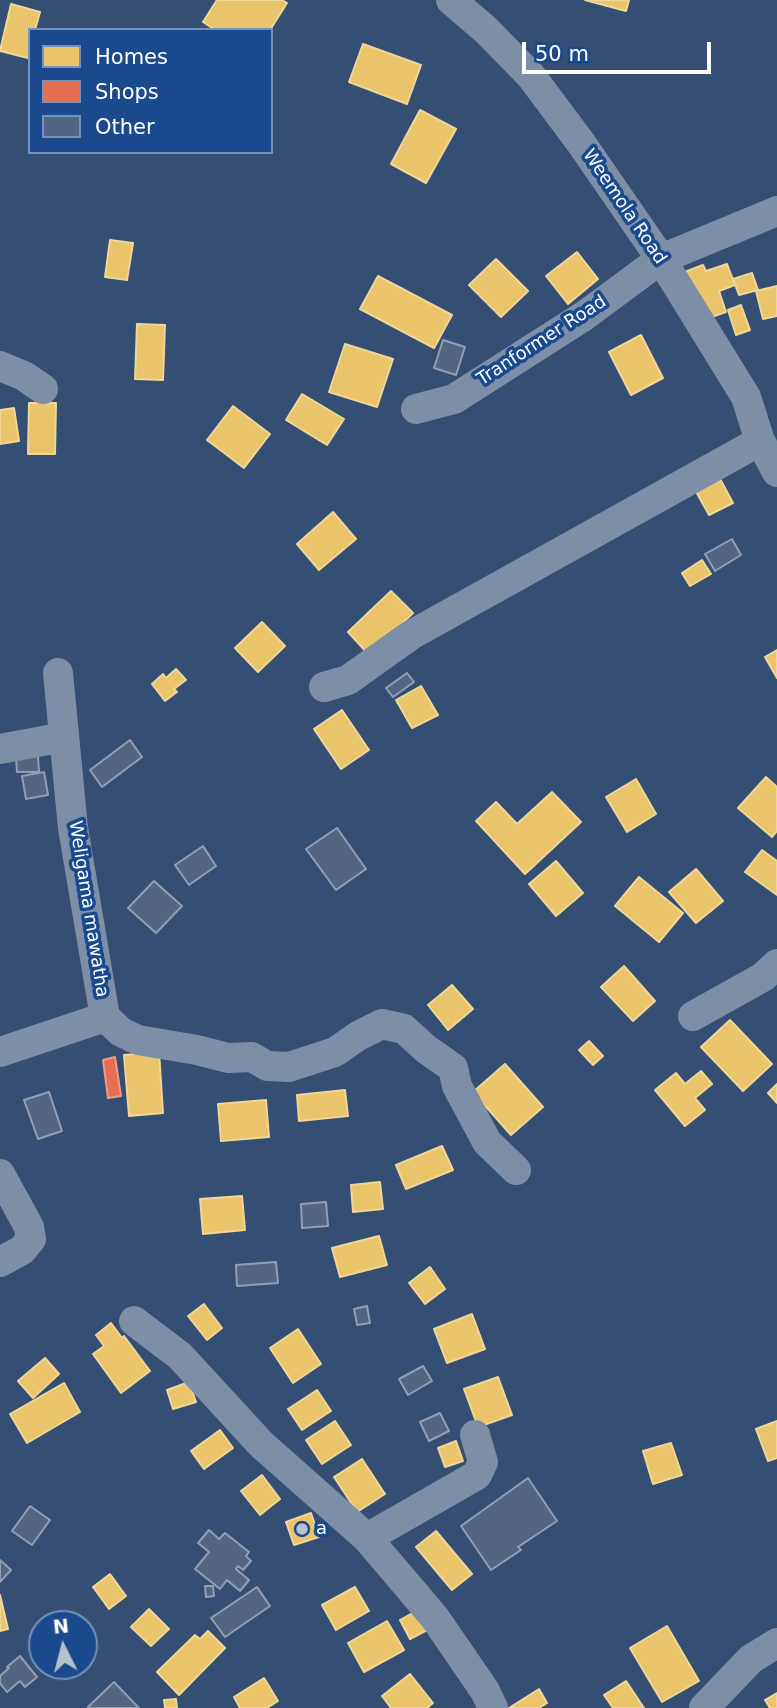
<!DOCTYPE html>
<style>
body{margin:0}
#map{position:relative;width:777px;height:1708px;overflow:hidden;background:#354e73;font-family:"DejaVu Sans",sans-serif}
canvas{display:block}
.legend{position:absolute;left:28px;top:28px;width:245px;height:126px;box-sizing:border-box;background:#1a498e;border:2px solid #7692bb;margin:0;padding:9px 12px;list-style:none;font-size:21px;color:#fff}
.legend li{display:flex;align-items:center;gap:14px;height:35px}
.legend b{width:35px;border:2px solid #7692bb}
.north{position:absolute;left:28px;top:1610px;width:70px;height:70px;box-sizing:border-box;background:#1a498e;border:2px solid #7692bb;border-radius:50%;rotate:354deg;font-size:19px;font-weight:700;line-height:28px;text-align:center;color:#fff}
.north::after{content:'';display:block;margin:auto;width:24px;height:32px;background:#b8c1ce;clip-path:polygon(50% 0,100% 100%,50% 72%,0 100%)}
.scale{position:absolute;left:522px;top:42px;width:189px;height:32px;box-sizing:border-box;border:4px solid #fff;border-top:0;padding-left:9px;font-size:21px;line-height:24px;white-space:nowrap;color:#fff;-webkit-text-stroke:5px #1a498e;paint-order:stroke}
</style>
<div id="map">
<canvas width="777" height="1708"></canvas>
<ul class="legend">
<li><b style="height:19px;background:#e9c46a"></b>Homes</li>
<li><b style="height:19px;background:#e76f51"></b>Shops</li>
<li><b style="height:19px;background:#526684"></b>Other</li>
</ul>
<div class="north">N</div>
<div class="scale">50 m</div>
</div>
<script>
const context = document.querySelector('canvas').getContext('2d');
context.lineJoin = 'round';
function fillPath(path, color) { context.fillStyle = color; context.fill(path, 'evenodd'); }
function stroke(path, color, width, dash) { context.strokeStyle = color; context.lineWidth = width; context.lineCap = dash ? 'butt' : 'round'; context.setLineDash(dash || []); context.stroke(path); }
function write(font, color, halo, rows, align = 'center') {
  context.font = font + ' "DejaVu Sans",sans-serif'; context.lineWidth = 7; context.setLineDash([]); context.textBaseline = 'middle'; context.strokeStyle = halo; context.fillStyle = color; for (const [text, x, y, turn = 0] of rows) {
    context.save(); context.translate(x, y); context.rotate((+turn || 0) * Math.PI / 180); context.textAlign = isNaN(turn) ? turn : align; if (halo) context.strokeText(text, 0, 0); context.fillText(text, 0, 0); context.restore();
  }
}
const homes = new Path2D(`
 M217,0H282L287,3L270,30H215L203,22Z
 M585,0H629L626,11Z
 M11,4L40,12L35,30H30V50L28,58L0,51Z
 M363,44L421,65L407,104L349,82Z
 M420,110L456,129L426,183L391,164Z
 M110,240L133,243L127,280L105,277Z
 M577,252L598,279L568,304L546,276Z
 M496,259L528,291L501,317L469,285Z
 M727,264L735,285L719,291L726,312L700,321L682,273L703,265L706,271Z
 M752,273L758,290L739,295L733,279Z
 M378,276L452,315L434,348L360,309Z
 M777,286V316L763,319L756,291Z
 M741,305L750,330L736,335L728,310Z
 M137,324L165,325L163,380L135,379Z
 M641,335L663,378L631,395L609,352Z
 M345,344L393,359L377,407L329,392Z
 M302,394L344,419L327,445L286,420Z
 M29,403H56L55,454H28Z
 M233,406L270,434L244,468L207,440Z
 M14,408L19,441L0,444V410Z
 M718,475L733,503L709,515L694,488Z
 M333,512L356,539L319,570L297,544Z
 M702,560L711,574L690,586L682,573Z
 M391,591L413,613L369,655L348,632Z
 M262,622L285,646L258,672L235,648Z
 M777,650V678L765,657Z
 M176,669L186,680L174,689L177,692L165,701L152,684L163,674L166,678Z
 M421,686L438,715L412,728L396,700Z
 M342,710L369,750L341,769L314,729Z
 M766,777L777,787V831L772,837L738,808Z
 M636,779L656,814L627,832L606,797Z
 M552,792L581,822L525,874L476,821L496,802L517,824Z
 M762,850L777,861V895L745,872Z
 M556,861L583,893L556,916L529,884Z
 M696,869L723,901L696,923L669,892Z
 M639,877L683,913L659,942L615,906Z
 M624,966L655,1001L633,1021L601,987Z
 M452,985L473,1009L448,1030L428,1005Z
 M730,1020L772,1064L743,1091L701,1047Z
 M589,1041L603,1056L593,1065L579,1050Z
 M159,1052L163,1113L129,1116L124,1055Z
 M505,1064L543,1107L511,1135L473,1092Z
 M701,1071L712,1084L695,1098L705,1110L685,1126L655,1090L676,1073L685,1084Z
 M777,1084V1103L768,1093Z
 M345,1090L348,1116L299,1121L297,1095Z
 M266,1100L269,1137L221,1141L218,1104Z
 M442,1146L453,1170L406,1189L396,1165Z
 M380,1182L383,1209L353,1212L351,1185Z
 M242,1196L245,1230L203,1234L200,1199Z
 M379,1236L387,1265L340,1277L332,1248Z
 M430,1267L445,1289L425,1304L409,1283Z
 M204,1304L222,1328L207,1340L188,1316Z
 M472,1314L485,1349L447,1363L434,1329Z
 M111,1323L122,1338L124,1336L150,1371L121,1393L93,1354L104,1346L96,1335Z
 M298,1329L321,1364L293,1383L270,1348Z
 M45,1358L59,1374L33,1398L18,1381Z
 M498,1377L512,1415L478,1427L464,1389Z
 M189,1382L196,1402L173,1409L167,1390Z
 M64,1383L80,1412L27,1443L10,1414Z
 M317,1390L331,1411L302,1430L288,1409Z
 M335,1421L351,1445L322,1464L306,1440Z
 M777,1421V1458L768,1461L756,1429Z
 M220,1430L233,1448L204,1469L191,1451Z
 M456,1441L463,1461L445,1467L438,1448Z
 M671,1443L682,1475L653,1484L643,1451Z
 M362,1459L385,1494L357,1512L334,1477Z
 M262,1475L280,1499L260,1515L241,1491Z
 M311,1513L319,1537L294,1545L286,1522Z
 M436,1531L472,1574L452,1590L416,1547Z
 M110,1574L126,1596L109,1609L93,1587Z
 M355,1587L369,1611L336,1630L322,1605Z
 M0,1595L8,1629L0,1631Z
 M149,1609L169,1629L151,1646L131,1627Z
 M418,1610L429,1629L410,1639L400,1620Z
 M387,1621L404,1650L364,1672L348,1643Z
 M42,1624V1645L32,1632Z
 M667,1626L699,1681L662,1702L630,1648Z
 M208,1631L225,1648L179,1695L157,1672L195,1635L200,1639Z
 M410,1674L433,1703L427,1708H391L382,1696Z
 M264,1678L278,1701L267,1708H240L234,1697Z
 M626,1681L644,1708H613L604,1695Z
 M539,1689L547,1703L539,1708H509Z
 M777,1693V1708H770L765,1700Z
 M176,1699L177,1708H165L164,1700Z`);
fillPath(homes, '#e9c46a');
stroke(homes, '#f0d697', 2);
const shops = new Path2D(`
 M115,1057L121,1096L108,1098L103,1060Z`);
fillPath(shops, '#e76f51');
stroke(shops, '#ee9a85', 2);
const building = new Path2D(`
 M443,340L465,347L456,375L434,368Z
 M732,539L741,555L715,571L705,554Z
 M407,673L414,682L393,697L386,688Z
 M130,740L142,757L102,787L90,770Z
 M38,756L39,772H17L16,757Z
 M44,772L48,795L26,799L22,776Z
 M337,828L366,869L336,890L306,849Z
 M203,846L216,866L189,885L175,865Z
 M154,881L182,906L156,933L128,908Z
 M49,1092L62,1131L38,1139L24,1100Z
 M326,1202L328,1226L302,1228L301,1204Z
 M276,1262L278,1283L237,1286L236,1265Z
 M367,1306L370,1323L357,1325L354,1309Z
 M423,1366L432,1381L408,1395L399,1379Z
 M440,1413L449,1431L429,1441L420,1422Z
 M528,1478L557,1521L518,1547L521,1550L491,1570L461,1526Z
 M30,1506L50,1520L32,1545L12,1531Z
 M209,1530L219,1539L225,1533L249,1552L246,1556L251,1561L243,1570L238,1566L236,1569L249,1580L240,1591L227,1580L220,1589L195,1569L209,1552L198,1543Z
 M0,1560L11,1570L0,1582Z
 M205,1586H213L214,1596L206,1597Z
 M257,1587L270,1606L225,1637L211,1618Z
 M20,1656L37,1677L25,1687L20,1681L7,1692L0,1683V1676L9,1668L7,1667Z
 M114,1682L139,1708H89L88,1707Z`);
fillPath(building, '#526684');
stroke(building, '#919fb5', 2);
stroke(new Path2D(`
 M451,0L486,30L531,76L581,143L661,259L746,397L760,441L777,472
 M0,366L24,376L43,389
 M416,409L454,399L584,316L661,259L777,211
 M58,673L73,828L105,1017L121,1032L138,1040L197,1050L228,1058L252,1057L267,1066L289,1067L335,1052L358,1036L382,1024L404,1029L426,1049L453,1068L457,1086L487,1142L516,1170
 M324,687L348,680L411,635L760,441
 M0,749L64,737
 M693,1016L763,977L777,964
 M0,1052L105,1017
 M0,1174L29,1227L31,1239L22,1250L0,1262
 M134,1321L180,1356L261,1444L367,1538L435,1618L485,1691L493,1708
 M367,1538L477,1475L483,1462L475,1435
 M704,1708L751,1659L777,1643`), '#7c8fa7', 30);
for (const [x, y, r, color] of [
 [302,1529,7,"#b8c1ce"]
]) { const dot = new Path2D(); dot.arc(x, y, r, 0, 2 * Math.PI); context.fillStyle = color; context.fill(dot); stroke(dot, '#1a498e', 2.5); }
write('18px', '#fff', '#1a498e', [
 ["Weemola Road",624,207,56],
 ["Tranformer Road",542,341,-33],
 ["Weligama mawatha",88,909,81]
]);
write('18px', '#fff', '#1a498e', [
 ["a",316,1529]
], 'left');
</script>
